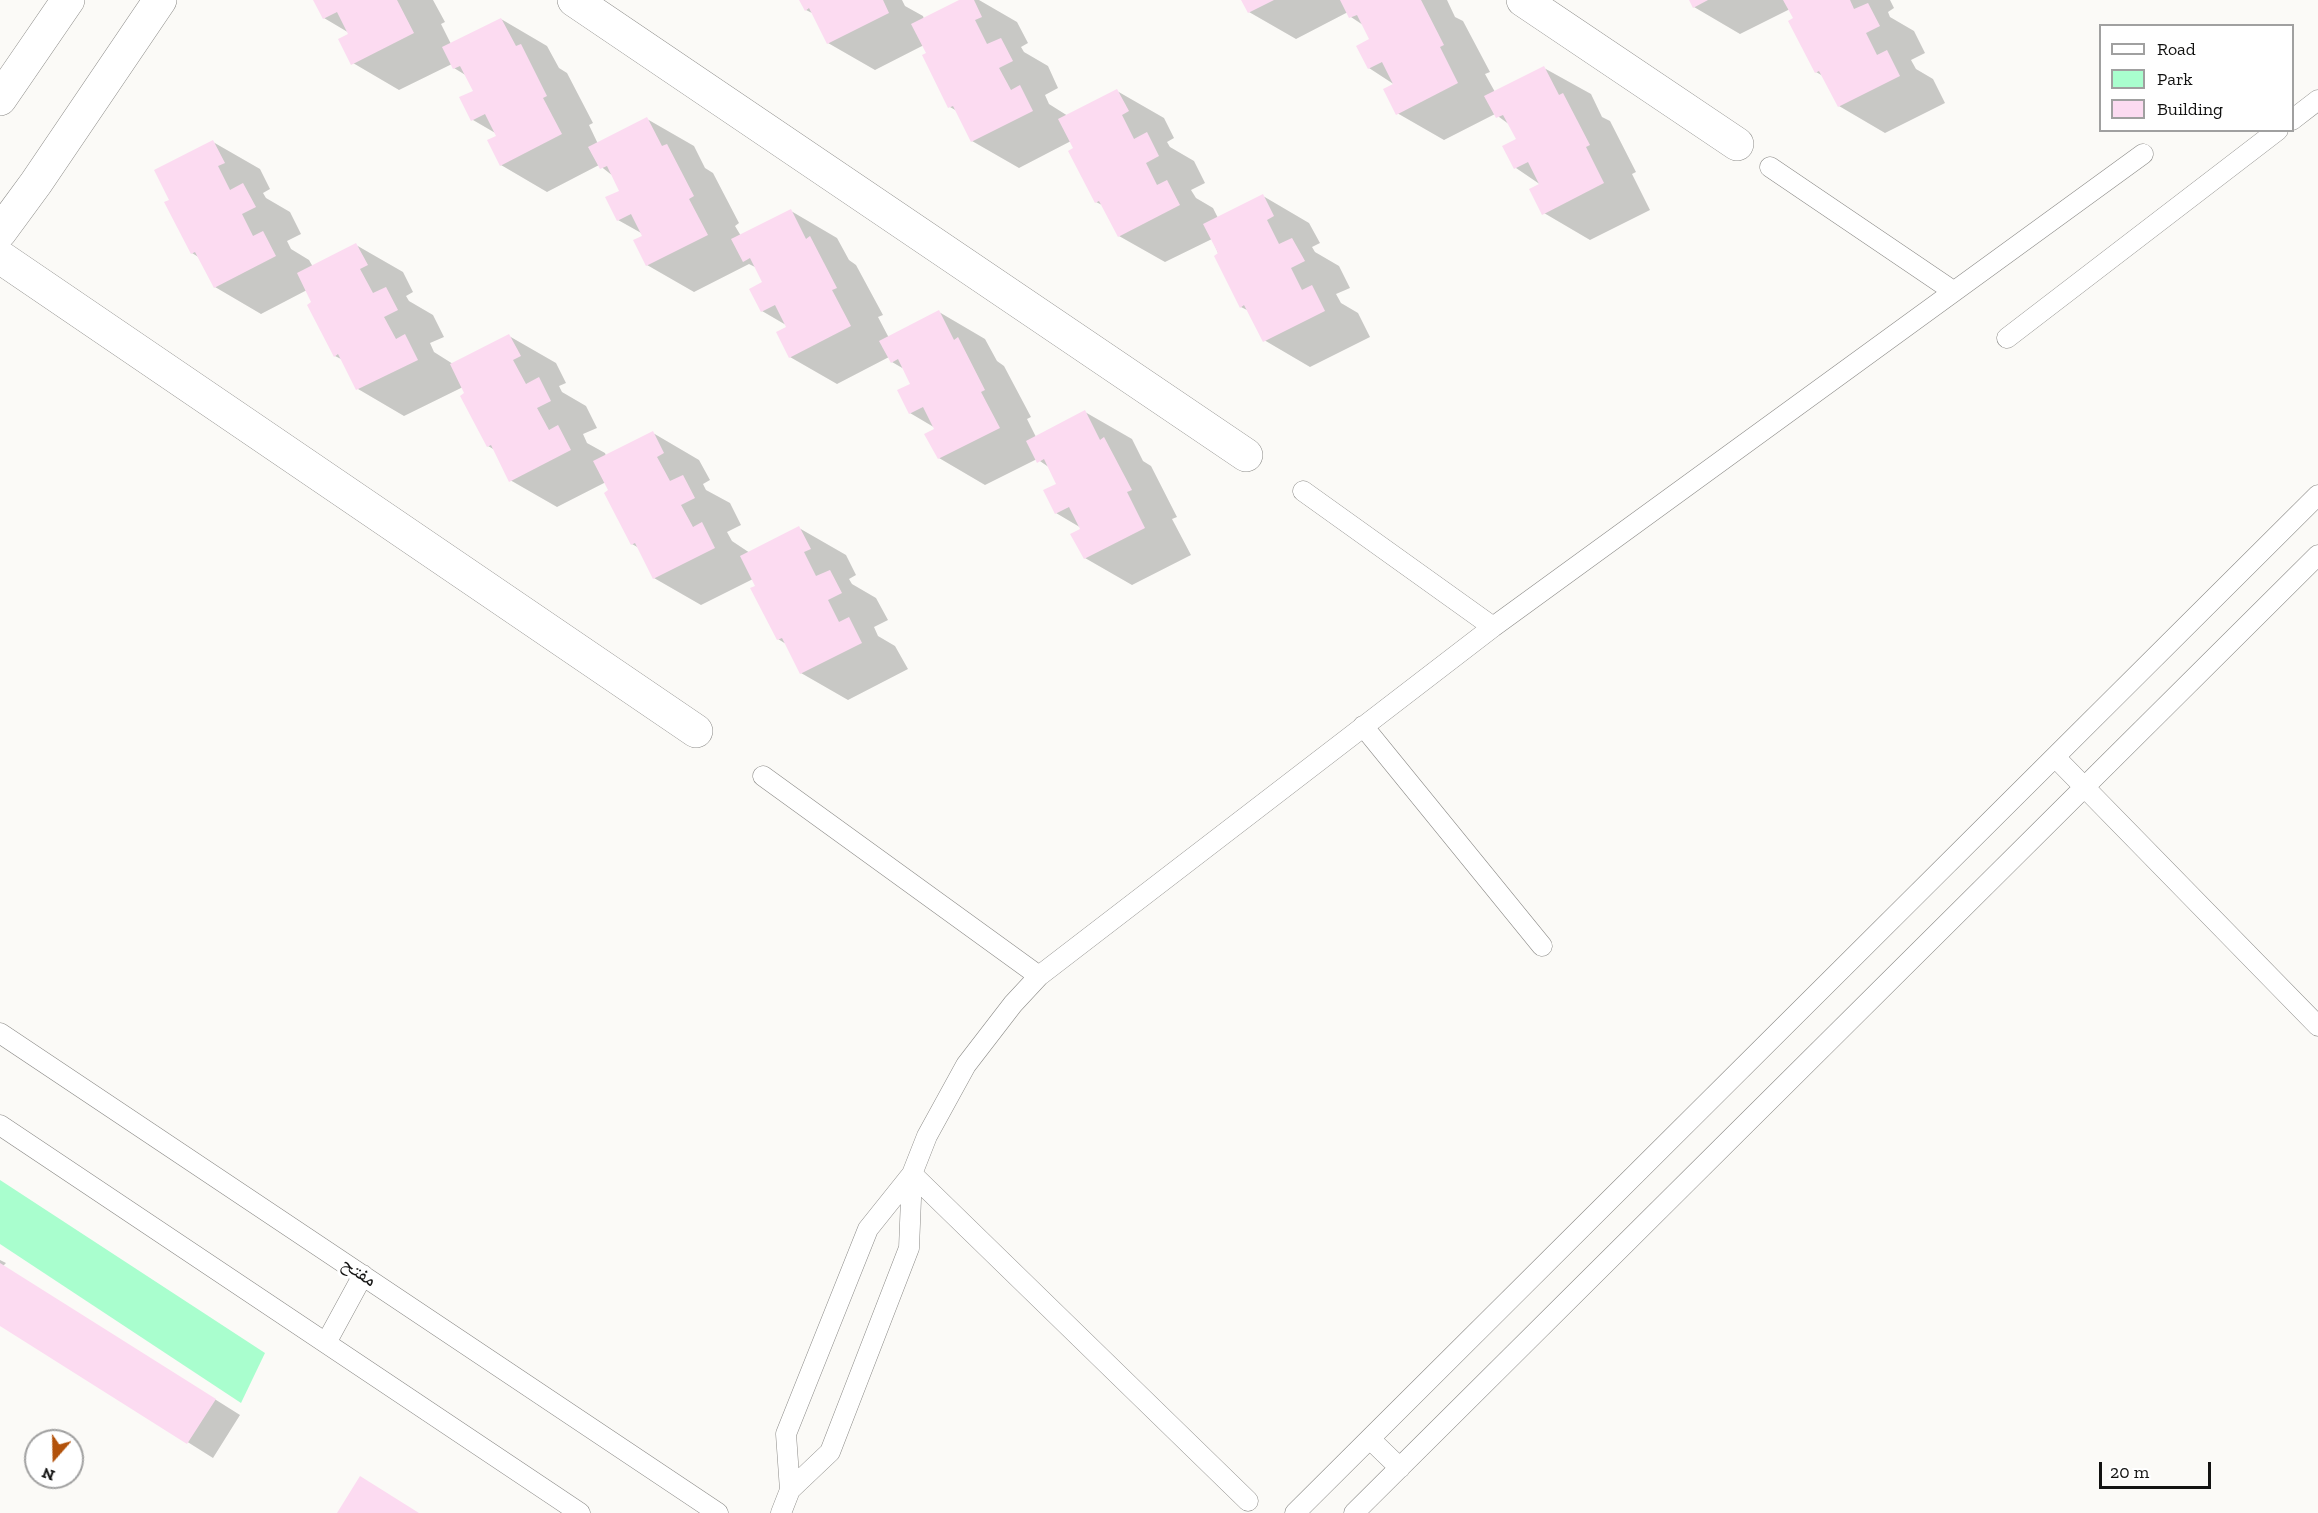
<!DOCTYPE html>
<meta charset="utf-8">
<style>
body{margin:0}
#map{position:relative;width:2318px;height:1513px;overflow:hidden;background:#fbfaf7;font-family:"Zilla Slab",serif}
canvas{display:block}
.legend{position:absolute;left:2099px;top:24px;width:195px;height:108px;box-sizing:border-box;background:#fff;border:2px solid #a0a0a0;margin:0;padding:8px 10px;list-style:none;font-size:18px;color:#121211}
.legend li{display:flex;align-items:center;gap:12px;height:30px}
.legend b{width:30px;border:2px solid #a0a0a0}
.north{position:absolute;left:24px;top:1429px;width:60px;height:60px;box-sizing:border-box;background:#fff;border:2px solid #a0a0a0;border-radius:50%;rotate:200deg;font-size:16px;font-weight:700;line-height:24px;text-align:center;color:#121211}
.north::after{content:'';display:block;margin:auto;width:21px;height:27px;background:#b2520b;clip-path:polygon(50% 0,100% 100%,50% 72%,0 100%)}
.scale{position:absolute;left:2099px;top:1462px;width:112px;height:27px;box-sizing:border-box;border:3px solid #121211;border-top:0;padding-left:8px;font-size:18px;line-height:21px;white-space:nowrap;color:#121211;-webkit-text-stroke:4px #fff;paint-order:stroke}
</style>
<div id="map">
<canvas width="2318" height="1513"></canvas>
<ul class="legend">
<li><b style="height:8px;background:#fff"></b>Road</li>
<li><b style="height:16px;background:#a9fece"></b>Park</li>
<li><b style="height:16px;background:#fcdbf1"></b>Building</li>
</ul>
<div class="north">N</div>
<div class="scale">20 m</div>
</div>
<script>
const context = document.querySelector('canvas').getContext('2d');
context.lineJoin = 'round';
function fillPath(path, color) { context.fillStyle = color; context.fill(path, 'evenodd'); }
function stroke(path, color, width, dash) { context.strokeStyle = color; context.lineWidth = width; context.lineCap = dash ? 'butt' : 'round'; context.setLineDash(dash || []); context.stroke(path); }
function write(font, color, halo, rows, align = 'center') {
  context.font = font + ' "Zilla Slab","Noto Naskh Arabic",serif'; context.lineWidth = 6; context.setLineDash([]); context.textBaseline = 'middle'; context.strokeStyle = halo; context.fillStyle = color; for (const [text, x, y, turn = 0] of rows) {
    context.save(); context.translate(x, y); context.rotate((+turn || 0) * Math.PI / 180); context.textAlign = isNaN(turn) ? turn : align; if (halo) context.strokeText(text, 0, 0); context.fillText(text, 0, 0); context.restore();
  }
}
fillPath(new Path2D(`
 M0,1180L265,1353L241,1403L0,1244Z`), '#a9fece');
fillPath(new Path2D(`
 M315,0H433L445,22L441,24L451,44L501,19L547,46L559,68L567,73L593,123L589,125L598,144L647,119L694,146L705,168L713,173L739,223L735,226L741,236L791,211L837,238L849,260L856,265L883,315L878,317L889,338L939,312L985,339L997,361L1004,366L1031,417L1027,419L1036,437L1085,412L1132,439L1143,461L1151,466L1177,517L1172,519L1191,555L1132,585L1085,558L1083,529L1056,513L1058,485L1050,468L1037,459L985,485L939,458L937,429L910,413L912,385L904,369L892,362L889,357L837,384L790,357L786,325L762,311L764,283L757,268L749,264L694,292L647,265L643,234L618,220L621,191L613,176L599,165L547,192L501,165L497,134L473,120L475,91L467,76L454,68L452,64L399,90L353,63L351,34L324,18Z
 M801,0H902L905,6L923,16L924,19L962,0H979L1017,22L1028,43L1021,47L1024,52L1048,66L1058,88L1045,95L1049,104L1068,116L1117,91L1164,118L1174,138L1167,142L1170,147L1194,161L1205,183L1191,190L1196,198L1213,208L1218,218L1263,196L1309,223L1320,243L1312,247L1315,252L1339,266L1350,288L1336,294L1341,303L1358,313L1370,337L1310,367L1264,340L1249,311L1241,307L1212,239L1165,262L1119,236L1104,206L1096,202L1071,141L1019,168L972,141L957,111L950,107L924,45L875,70L828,43L814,14L806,10Z
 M1243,0H1447L1455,17L1463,21L1490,72L1485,74L1495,92L1544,68L1591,94L1602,117L1610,121L1636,172L1632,174L1650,210L1590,240L1544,213L1541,185L1516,168L1518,139L1510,125L1495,114L1444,140L1397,113L1395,85L1369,68L1371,39L1363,25L1351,17L1348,12L1296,39L1249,12Z
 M1690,0H1890L1894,8L1888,12L1890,17L1914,31L1925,53L1911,60L1916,69L1933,79L1945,103L1885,133L1839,106L1823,76L1816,72L1790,9L1740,34L1694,7Z
 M213,142L260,169L270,189L263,193L266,198L290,212L301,234L287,241L291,249L309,260L313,267L356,245L403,272L413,292L406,296L409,301L433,315L444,337L430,343L434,352L453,364L509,336L556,363L566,383L559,386L562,392L586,406L597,428L583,434L587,443L605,453L606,456L653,433L699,460L710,480L703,484L706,490L730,503L741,525L727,532L732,541L750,553L799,528L846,555L856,575L849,579L852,584L876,598L888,620L874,627L878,636L895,646L908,669L848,700L801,673L786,644L778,639L753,579L701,605L654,578L639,548L632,544L606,482L557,507L510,480L495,450L488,446L463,387L404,416L358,389L343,360L335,356L307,290L261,314L215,287L200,258L192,253L171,200Z
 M0,1260L6,1263L3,1266L240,1415L213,1458L0,1324Z`), '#0003');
fillPath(new Path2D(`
 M313,0H397L414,33L351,65L338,39L348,34L337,12L323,19Z
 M799,0H883L889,13L827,44L809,8L805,11Z
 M959,0H974L982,17L975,20L987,44L1001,38L1013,61L999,68L1011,90L1020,85L1033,111L971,142L953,106L948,108L922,55L926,53L911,24Z
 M1241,0H1274L1248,13Z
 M1340,0H1421L1444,45L1440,47L1458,83L1396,115L1383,89L1393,84L1382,62L1368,69L1356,46L1369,39L1357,15L1349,18Z
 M1689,0H1708L1693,8Z
 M1783,0H1850L1854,9L1868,3L1880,26L1866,33L1877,55L1887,50L1900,76L1838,107L1819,71L1815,73L1788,21L1793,18Z
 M501,18L516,46L521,44L547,96L543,98L562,134L500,166L487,140L496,136L485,114L471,121L459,97L473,91L460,66L453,69L442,47Z
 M1544,66L1559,95L1563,93L1590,145L1586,147L1604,183L1542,215L1529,189L1539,184L1528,162L1514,169L1502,146L1516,139L1503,115L1496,118L1484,96Z
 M1117,89L1129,111L1122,115L1134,139L1147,132L1159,156L1146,163L1157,185L1167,180L1180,205L1118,237L1099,201L1095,203L1068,151L1073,148L1058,119Z
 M647,117L662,146L667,144L694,196L689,199L708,235L646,266L633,240L642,236L631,214L617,221L605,197L619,191L607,166L600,169L588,147Z
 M213,140L225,163L218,166L230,190L243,183L256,207L242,214L253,236L263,231L276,256L214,288L195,252L191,254L164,202L169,200L154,170Z
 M1263,194L1274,216L1267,220L1279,244L1292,238L1305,261L1291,268L1302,290L1312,285L1325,311L1263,342L1244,305L1240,308L1214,256L1218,253L1203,224Z
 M791,209L806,239L810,236L837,288L832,290L851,326L789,358L776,332L786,327L775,305L761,312L749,289L762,282L750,258L743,262L731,239Z
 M356,243L368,265L360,269L373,293L386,287L398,310L384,317L396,339L405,334L418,360L356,390L338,354L334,357L307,305L311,302L297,273Z
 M939,310L954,340L958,337L985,390L981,392L1000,428L938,459L924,434L934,429L923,407L909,414L897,390L910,384L898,359L891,363L879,341Z
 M509,334L521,356L513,360L526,384L539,377L551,401L537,408L549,430L558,425L571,450L509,482L491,445L487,447L460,396L464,393L450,364Z
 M1085,410L1100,440L1104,437L1132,490L1127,492L1145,528L1084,559L1070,534L1080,529L1069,507L1055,514L1043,490L1056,484L1044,459L1037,463L1026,441Z
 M653,431L664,453L657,457L670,481L683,475L695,498L681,505L693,527L702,522L715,548L653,579L635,543L631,545L604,493L608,490L593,461Z
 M799,526L811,549L804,552L816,576L830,570L842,593L828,600L839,622L849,617L862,643L800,674L782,638L777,640L750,588L755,586L740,556Z
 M0,1263L216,1399L187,1444L0,1326Z
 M360,1476L419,1513H337Z`), '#fcdbf1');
const lane = new Path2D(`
 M2292,120L2318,100
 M1770,167L1953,291
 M2007,338L2278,130
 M1303,491L1493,627
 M1363,726L1542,946
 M2055,757L2318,1026
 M763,776L1039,976
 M0,1033L718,1513
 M0,1125L580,1513
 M912,1174L1248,1501
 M326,1343L363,1275
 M1370,1439L1400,1468
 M790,1490L786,1434L868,1229L912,1174L927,1136L966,1065L1013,1004L1039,976L1493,627L2143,154
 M781,1513L790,1490L830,1452L909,1248L912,1174
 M1295,1513L2318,495
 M1354,1513L2318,555`);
const street = new Path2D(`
 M574,0L1246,455
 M1523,0L1737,144
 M0,99L68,0
 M0,232L36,183L160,0
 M0,257L696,731`);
stroke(lane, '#8b8a87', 21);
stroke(street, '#8b8a87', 34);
stroke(lane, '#fff', 20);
stroke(street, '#fff', 33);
write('20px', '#121211', '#fff', [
 ["مفتح",359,1272,34]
]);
</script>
